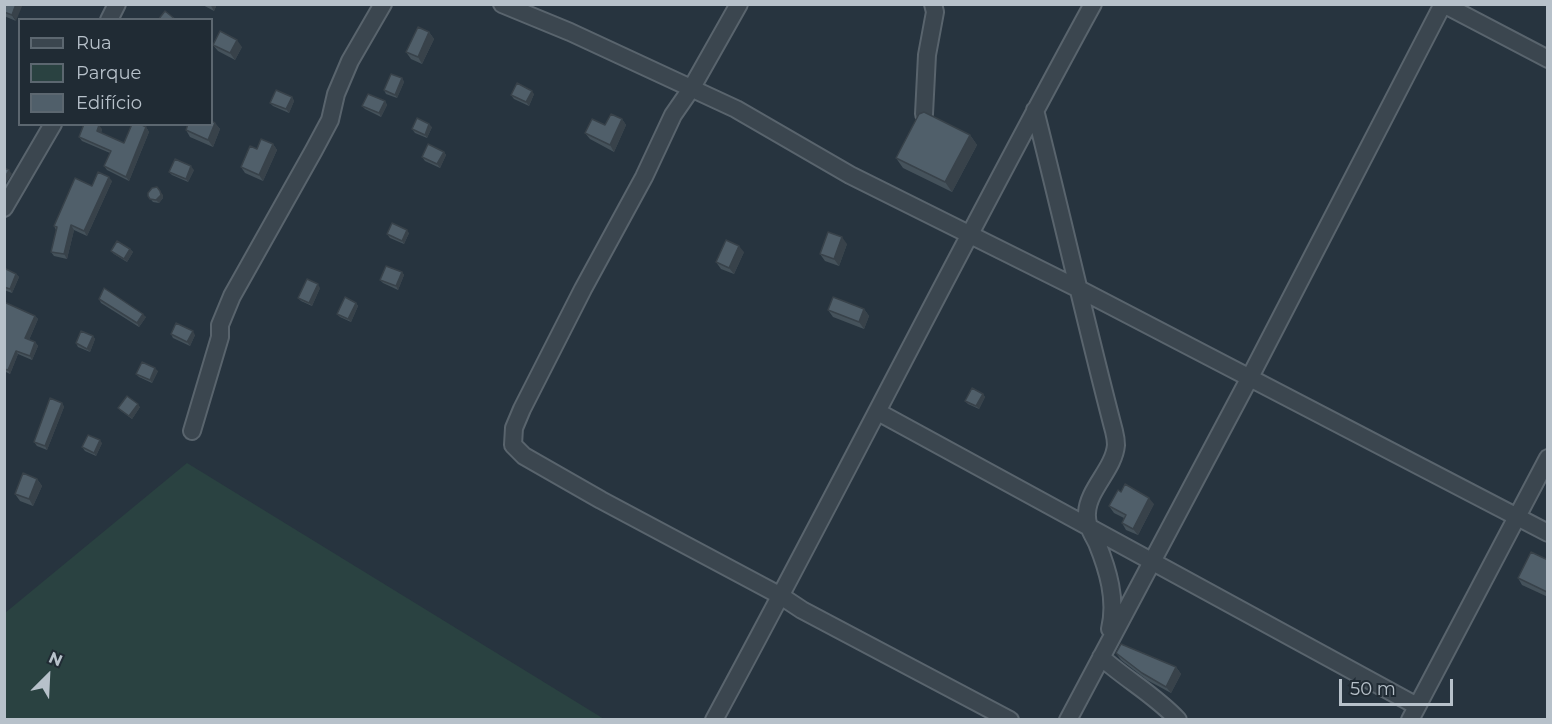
<!DOCTYPE html>
<meta charset="utf-8">
<style>
body{margin:0}
#map{position:relative;width:1552px;height:724px;overflow:hidden;background:#27343f;font-family:Montserrat,sans-serif}
canvas{display:block}
.frame{position:absolute;inset:0;border:6px solid #b7c1ca;pointer-events:none}
.legend{position:absolute;left:18px;top:18px;width:195px;height:108px;box-sizing:border-box;background:#202b34;border:2px solid #5c6770;margin:0;padding:8px 10px;list-style:none;font-size:18px;color:#b7c1ca}
.legend li{display:flex;align-items:center;gap:12px;height:30px}
.legend b{width:30px;border:2px solid #5c6770}
.north{position:absolute;left:18px;top:646px;width:60px;height:60px;-webkit-text-stroke:4px #202b34;paint-order:stroke;rotate:24deg;font-size:16px;font-weight:700;line-height:24px;text-align:center;color:#b7c1ca}
.north::after{content:'';display:block;margin:auto;width:21px;height:27px;background:#b7c1ca;clip-path:polygon(50% 0,100% 100%,50% 72%,0 100%)}
.scale{position:absolute;left:1339px;top:679px;width:114px;height:27px;box-sizing:border-box;border:3px solid #b7c1ca;border-top:0;padding-left:8px;font-size:18px;line-height:21px;white-space:nowrap;color:#b7c1ca;-webkit-text-stroke:4px #202b34;paint-order:stroke}
</style>
<div id="map">
<canvas width="1552" height="724"></canvas>
<div class="frame"></div>
<ul class="legend">
<li><b style="height:8px;background:#3b464f"></b>Rua</li>
<li><b style="height:16px;background:#2a4241"></b>Parque</li>
<li><b style="height:16px;background:#505f6a"></b>Edifício</li>
</ul>
<div class="north">N</div>
<div class="scale">50 m</div>
</div>
<script>
const context = document.querySelector('canvas').getContext('2d');
context.lineJoin = 'round';
function fillPath(path, color) { context.fillStyle = color; context.fill(path, 'evenodd'); }
function stroke(path, color, width, dash) { context.strokeStyle = color; context.lineWidth = width; context.lineCap = dash ? 'butt' : 'round'; context.setLineDash(dash || []); context.stroke(path); }
fillPath(new Path2D(`
 M187,463L604,719H5V613Z`), '#2a4241');
const minor = new Path2D(`
 M502,4L570,32L736,109L850,175L1077,288L1548,533
 M739,4L691,89L673,115L644,177L583,289L522,409L514,428L513,445L524,456L601,500L781,596L802,610L1010,720
 M1443,4L1548,59
 M109,20L117,4
 M1035,110C1062,217 1086,324 1114,431C1115,435 1116,440 1116,445C1114,469 1088,489 1087,513C1086,525 1092,533 1097,543C1108,570 1117,600 1110,629
 M924,114L927,55L935,12L933,4
 M4,208L53,124
 M878,412L1417,706
 M192,431L220,337V325L232,296L314,150L330,120L336,94L350,61L383,4
 M1101,657C1125,679 1155,695 1178,720
 M714,720C843,482 963,241 1093,4
 M1068,720L1249,379L1443,4
 M1410,720L1548,458`);
stroke(minor, '#59646d', 20);
stroke(minor, '#3b464f', 16);
fillPath(new Path2D(`
 M4,4L16,21L4,16Z
 M201,4H217L214,11Z
 M429,32L434,39L422,64L411,59L406,52Z
 M213,45L242,47L235,60L218,51Z
 M402,78L404,82L397,98L386,94L384,90Z
 M534,94L529,106L514,99L511,95Z
 M292,97L294,101L289,113L273,106L270,103Z
 M385,101L387,105L381,117L365,109L362,106Z
 M622,119L626,125L614,152L590,139L585,133Z
 M215,123L220,129L213,147L190,137L186,130Z
 M146,127L149,132L129,181L107,170L104,166L110,153L82,141L79,137L102,129L101,133L124,143Z
 M432,127L427,138L415,133L412,129Z
 M970,135L977,145L952,192L903,168L896,158Z
 M273,144L277,150L263,181L245,173L241,167L257,149Z
 M444,152L446,155L440,168L425,161L422,157Z
 M194,170L188,182L172,175L169,172Z
 M112,181L87,236L74,230L67,259L54,256L51,252L56,230L54,226L92,186Z
 M163,195V198L159,203L153,202L148,196Z
 M409,233L404,244L390,238L387,234Z
 M847,244L839,266L825,261L820,254Z
 M130,249L133,252L127,262L114,254L111,251Z
 M744,252L734,274L721,269L716,262Z
 M4,268L16,274L19,277L12,293L4,290Z
 M402,272L404,275L398,290L383,283L380,280Z
 M320,288L312,306L301,301L298,298Z
 M99,299L146,317L139,327L101,303Z
 M4,302L35,316L38,319L29,340L35,342L38,346L32,360L18,354L10,374L4,371Z
 M356,303L358,306L351,322L340,317L337,314Z
 M864,309L869,316L864,329L833,317L828,310Z
 M171,334L195,335L190,346L173,338Z
 M93,336L95,339L90,352L78,347L76,343Z
 M158,371L152,383L139,377L136,374Z
 M983,394L985,397L979,409L968,404L965,401Z
 M62,403L64,407L47,450L37,446L34,442Z
 M140,407L132,419L121,411L118,408Z
 M102,443L96,456L85,451L82,447Z
 M37,479L42,486L33,506L20,501L15,494Z
 M1154,504L1138,535L1126,530L1122,523L1124,518L1114,513L1109,506Z
 M1548,560V597L1522,585L1518,578Z
 M1116,653L1176,667L1181,674L1171,693L1147,680L1121,660Z`), '#45525b');
fillPath(new Path2D(`
 M16,4H23L16,21L12,15Z
 M210,4H217L214,11Z
 M429,32L434,39L422,64L418,57Z
 M237,40L242,47L235,60L230,53Z
 M402,78L404,82L397,98L395,95Z
 M532,91L534,94L529,106L526,102Z
 M292,97L294,101L289,113L286,109Z
 M385,101L387,105L381,117L379,113Z
 M622,119L626,125L614,152L610,145Z
 M215,123L220,129L213,147L208,140Z
 M429,124L432,127L427,138L425,135Z
 M99,125L102,129L100,135L97,131Z
 M146,127L149,132L129,181L126,177Z
 M970,135L977,145L952,192L945,182Z
 M273,144L277,150L263,181L259,175Z
 M444,152L446,155L440,168L437,164Z
 M191,166L194,170L188,182L186,179Z
 M9,170L12,174L4,186V179Z
 M109,177L112,181L87,236L84,231Z
 M160,191L163,195V198L159,203L156,200Z
 M71,225L74,230L67,259L64,254Z
 M407,230L409,233L404,244L402,241Z
 M842,237L847,244L839,266L834,259Z
 M739,246L744,252L734,274L729,268Z
 M130,249L133,252L127,262L124,259Z
 M402,272L404,275L398,290L396,286Z
 M16,274L19,277L12,293L10,289Z
 M318,284L320,288L312,306L309,303Z
 M356,303L358,306L351,322L348,319Z
 M864,309L869,316L864,329L859,322Z
 M143,314L146,317L139,327L137,323Z
 M35,316L38,319L28,342L25,338Z
 M193,331L195,335L190,346L187,342Z
 M93,336L95,339L90,352L87,349Z
 M35,342L38,346L32,360L30,356Z
 M16,351L18,354L10,374L8,370Z
 M155,368L158,371L152,383L150,380Z
 M983,394L985,397L979,409L976,406Z
 M62,403L64,407L47,450L45,446Z
 M138,404L140,407L132,419L129,416Z
 M100,440L102,443L96,456L94,453Z
 M37,479L42,486L33,506L29,499Z
 M1149,498L1154,504L1138,535L1133,529Z
 M1176,667L1181,674L1171,693L1166,687Z`), '#38424a');
const building = new Path2D(`
 M4,4H16L12,15L4,12Z
 M165,11L176,20H158Z
 M418,27L429,32L418,57L406,52Z
 M220,31L237,40L230,53L213,45Z
 M391,74L402,78L395,95L384,90Z
 M517,83L532,91L526,102L511,95Z
 M276,90L292,97L286,109L270,103Z
 M368,94L385,101L379,113L362,106Z
 M924,112L970,135L945,182L896,158L919,114Z
 M611,114L622,119L610,145L585,133L592,119L605,125Z
 M417,118L429,124L425,135L412,129Z
 M212,121L215,123L208,140L186,130L188,124H212Z
 M84,124L99,125L97,131L124,143L132,124H140L146,127L126,177L104,166L111,151L79,137Z
 M261,139L273,144L259,175L241,167L250,146L257,149Z
 M428,144L444,152L437,164L422,157Z
 M175,159L191,166L186,179L169,172Z
 M4,168L9,170L4,179Z
 M98,172L109,177L84,231L71,225L64,254L51,252L57,227L54,226L75,178L92,186Z
 M157,187L160,191L161,195L156,200L150,199L148,196V193L152,188Z
 M392,223L407,230L402,241L387,234Z
 M828,232L842,237L834,259L820,254Z
 M726,240L739,246L729,268L716,262Z
 M117,241L130,249L124,259L111,251Z
 M386,266L402,272L396,286L380,280Z
 M4,268L16,274L10,289L4,287Z
 M307,279L318,284L309,303L298,298Z
 M104,288L143,314L137,323L99,299Z
 M345,297L356,303L348,319L337,314Z
 M833,297L864,309L859,322L828,310Z
 M4,302L35,316L25,338L35,342L30,356L16,351L8,370L4,369Z
 M176,323L193,331L187,342L171,334Z
 M81,331L93,336L87,349L76,343Z
 M142,362L155,368L150,380L136,374Z
 M972,388L983,394L976,406L965,401Z
 M127,396L138,404L129,416L118,408Z
 M50,398L62,403L45,446L34,442Z
 M88,435L100,440L94,453L82,447Z
 M23,473L37,479L29,499L15,494Z
 M1125,484L1149,498L1133,529L1122,523L1126,515L1109,506L1118,490L1121,492Z
 M1531,552L1548,560L1547,592L1518,578Z
 M1121,644L1176,667L1166,687L1142,673L1116,653Z`);
fillPath(building, '#505f6a');
stroke(building, '#38424a', 1.5);
</script>
